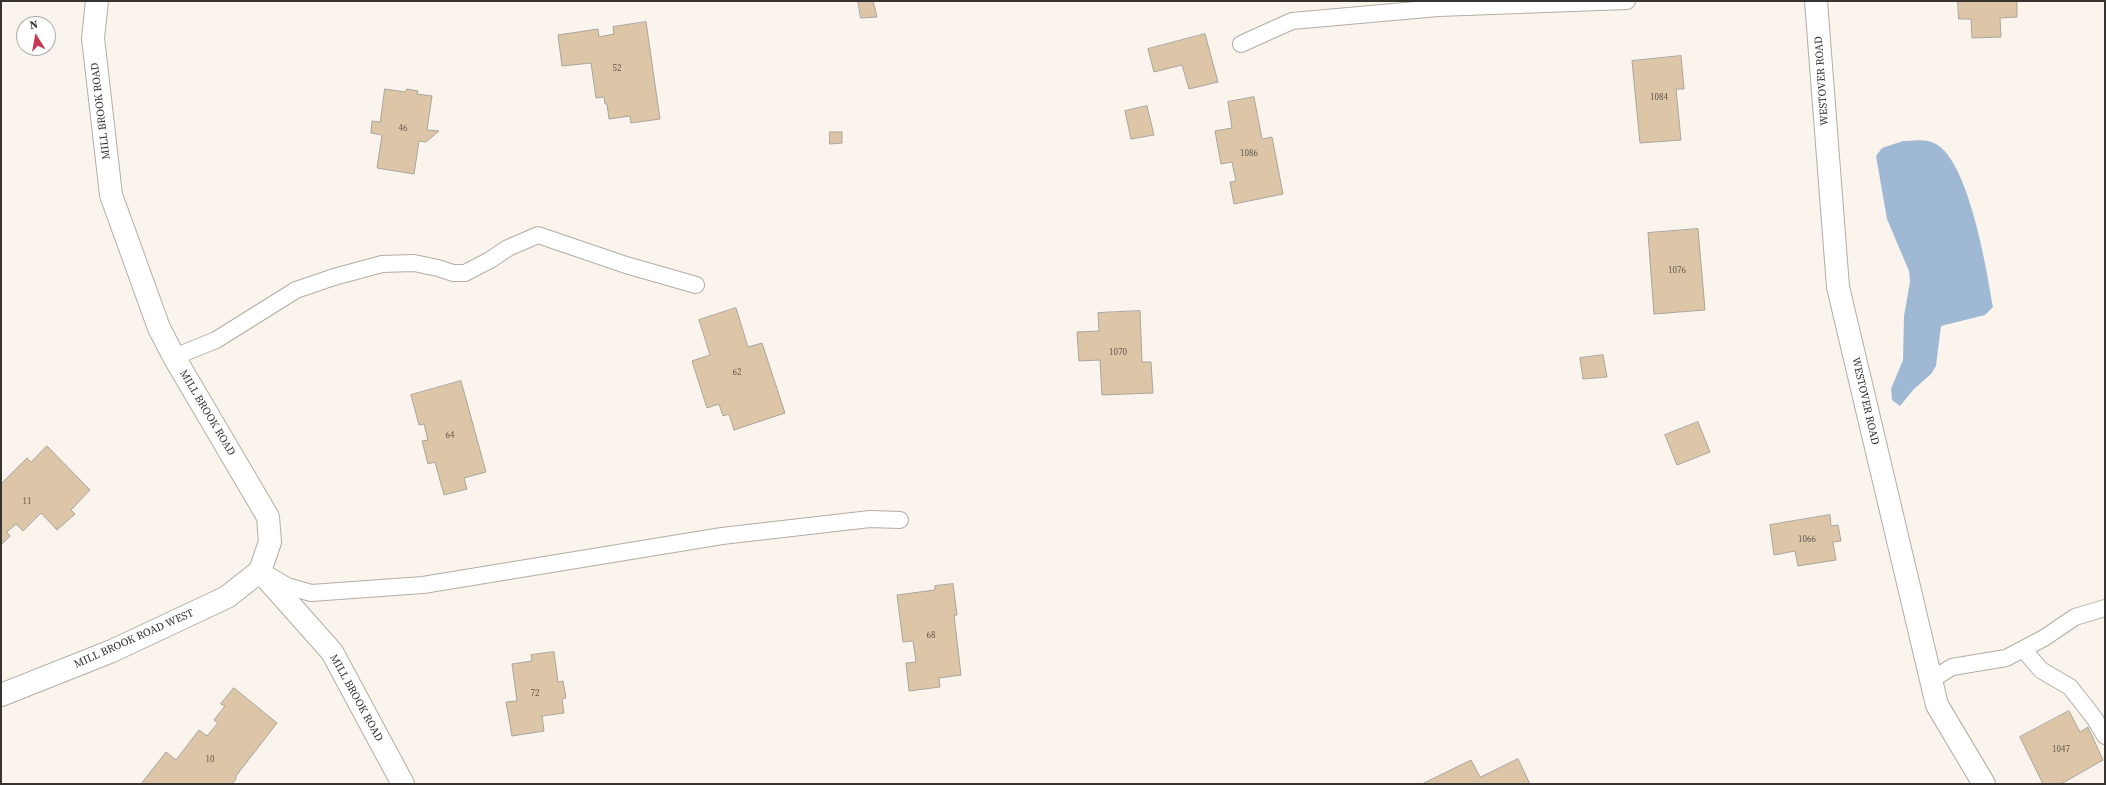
<!DOCTYPE html>
<style>
body{margin:0}
#map{position:relative;width:2106px;height:785px;overflow:hidden;background:#faf4ec;font-family:"Source Serif 4",serif}
canvas{display:block}
.frame{position:absolute;inset:0;border:2px solid #363330;pointer-events:none}
.north{position:absolute;left:16px;top:16px;width:40px;height:40px;box-sizing:border-box;background:#fff;border:1px solid #afadac;border-radius:50%;rotate:349deg;font-size:11px;font-weight:700;line-height:16px;text-align:center;color:#363330}
.north::after{content:'';display:block;margin:auto;width:14px;height:18px;background:#c83855;clip-path:polygon(50% 0,100% 100%,50% 72%,0 100%)}
</style>
<div id="map">
<canvas width="2106" height="785"></canvas>
<div class="frame"></div>
<div class="north">N</div>
</div>
<script>
const context = document.querySelector('canvas').getContext('2d');
context.lineJoin = 'round';
function fillPath(path, color) { context.fillStyle = color; context.fill(path, 'evenodd'); }
function stroke(path, color, width, dash) { context.strokeStyle = color; context.lineWidth = width; context.lineCap = dash ? 'butt' : 'round'; context.setLineDash(dash || []); context.stroke(path); }
function write(font, color, halo, rows, align = 'center') {
  context.font = font + ' "Source Serif 4",serif'; context.lineWidth = 3.5; context.setLineDash([]); context.textBaseline = 'middle'; context.strokeStyle = halo; context.fillStyle = color; for (const [text, x, y, turn = 0] of rows) {
    context.save(); context.translate(x, y); context.rotate((+turn || 0) * Math.PI / 180); context.textAlign = isNaN(turn) ? turn : align; if (halo) context.strokeText(text, 0, 0); context.fillText(text, 0, 0); context.restore();
  }
}
fillPath(new Path2D(`
 M1903,141C1913,141 1926,138 1936,144C1969,162 1987,271 1993,307L1985,315L1941,326L1936,366L1931,374L1914,389L1900,406L1892,400L1891,389L1903,360L1904,316L1910,282L1909,271L1887,219L1876,156L1882,148Z`), '#9fb9d5');
const building = new Path2D(`
 M858,1H873L877,17L861,18Z
 M1958,1H2017V17L2000,18L2001,37L1972,38L1971,19H1959Z
 M646,22L660,119L631,123L630,116L609,119L607,104H605L604,97L596,98L591,63L562,66L558,35L598,29L599,37L614,34L613,27Z
 M1205,34L1218,82L1189,89L1182,65L1154,72L1148,49Z
 M1681,56L1684,89H1676L1681,140L1640,143L1632,61Z
 M385,89L405,92L407,89L418,91L417,94L432,96L427,130L439,131L426,142L419,141L414,174L377,168L382,135L371,133L372,121L380,122Z
 M1254,97L1262,139L1272,137L1283,194L1234,204L1230,182L1236,181L1232,162L1221,164L1215,131L1232,128L1228,102Z
 M1147,106L1154,135L1131,139L1125,111Z
 M830,132H842V143L830,144Z
 M1698,229L1705,310L1654,314L1648,233Z
 M736,308L748,347L762,343L785,413L734,430L729,414L723,416L719,404L707,408L692,361L710,355L699,320Z
 M1140,311L1142,362H1151L1153,393L1102,395L1100,360L1079,361L1077,332L1099,331L1098,313Z
 M1603,355L1607,377L1583,379L1580,358Z
 M461,381L486,472L464,478L467,489L444,495L435,462L428,464L422,441L428,440L424,424L419,425L411,395Z
 M1698,422L1710,452L1677,465L1665,435Z
 M47,446L90,490L71,510L75,514L57,530L41,513L23,531L16,524L7,532L10,536L1,545V484L27,458L31,462Z
 M1830,515L1831,526L1838,525L1841,541L1833,542L1836,560L1798,566L1795,551L1774,555L1770,525Z
 M953,584L957,615H954L961,675L939,678L940,687L909,691L906,663L916,662L913,641L903,642L897,595L935,590V586Z
 M554,652L558,682L563,681L566,698L562,699L564,713L542,716L544,731L512,736L506,702L517,701L512,664L532,661L531,655Z
 M234,688L277,723L236,776V779L232,784H141L166,752L176,760L199,730L207,736L218,723L214,720L225,706L221,704Z
 M2069,711L2080,732L2088,727L2103,760L2061,784H2043L2020,737Z
 M1518,759L1530,784H1422L1471,760L1480,777Z`);
fillPath(building, '#ddc6a7');
stroke(building, '#a9a49c', 1);
const lane = new Path2D(`
 M1241,44L1292,21L1438,8L1627,1
 M174,357L216,340L296,290L334,277L382,264L414,263L438,268L453,273H465L490,260L508,248L538,235L626,265L696,285
 M270,576L287,586L311,593L423,585L722,536L870,519L900,520
 M2023,649L2041,670L2070,687L2095,719L2105,736
 M1931,680L1952,667L2006,658L2044,638L2075,617L2105,608`);
const street = new Path2D(`
 M97,1L93,38L111,195L159,328L174,357L268,517L270,542L260,571
 M260,571L332,652L403,784
 M1,695L112,651L227,597L260,571`);
const secondary = new Path2D(`
 M1816,1L1838,287L1937,705L1984,784`);
stroke(lane, '#b3ada6', 18);
stroke(street, '#b3ada6', 24);
stroke(secondary, '#b3ada6', 24);
stroke(lane, '#fff', 16);
stroke(street, '#fff', 22);
stroke(secondary, '#fff', 22);
write('9px', '#60584e', null, [
 ["52",617,69],
 ["1084",1659,98],
 ["46",403,129],
 ["1086",1249,154],
 ["1076",1677,271],
 ["1070",1118,353],
 ["62",737,373],
 ["64",450,436],
 ["11",27,502],
 ["1066",1807,540],
 ["68",931,636],
 ["72",535,694],
 ["1047",2061,750],
 ["10",210,760]
]);
write('11px', '#363330', '#fff', [
 ["WESTOVER ROAD",1822,81,-94],
 ["MILL BROOK ROAD",101,111,-97],
 ["WESTOVER ROAD",1865,401,77],
 ["MILL BROOK ROAD",207,413,59],
 ["MILL BROOK ROAD WEST",134,639,-24],
 ["MILL BROOK ROAD",356,698,61]
]);
</script>
